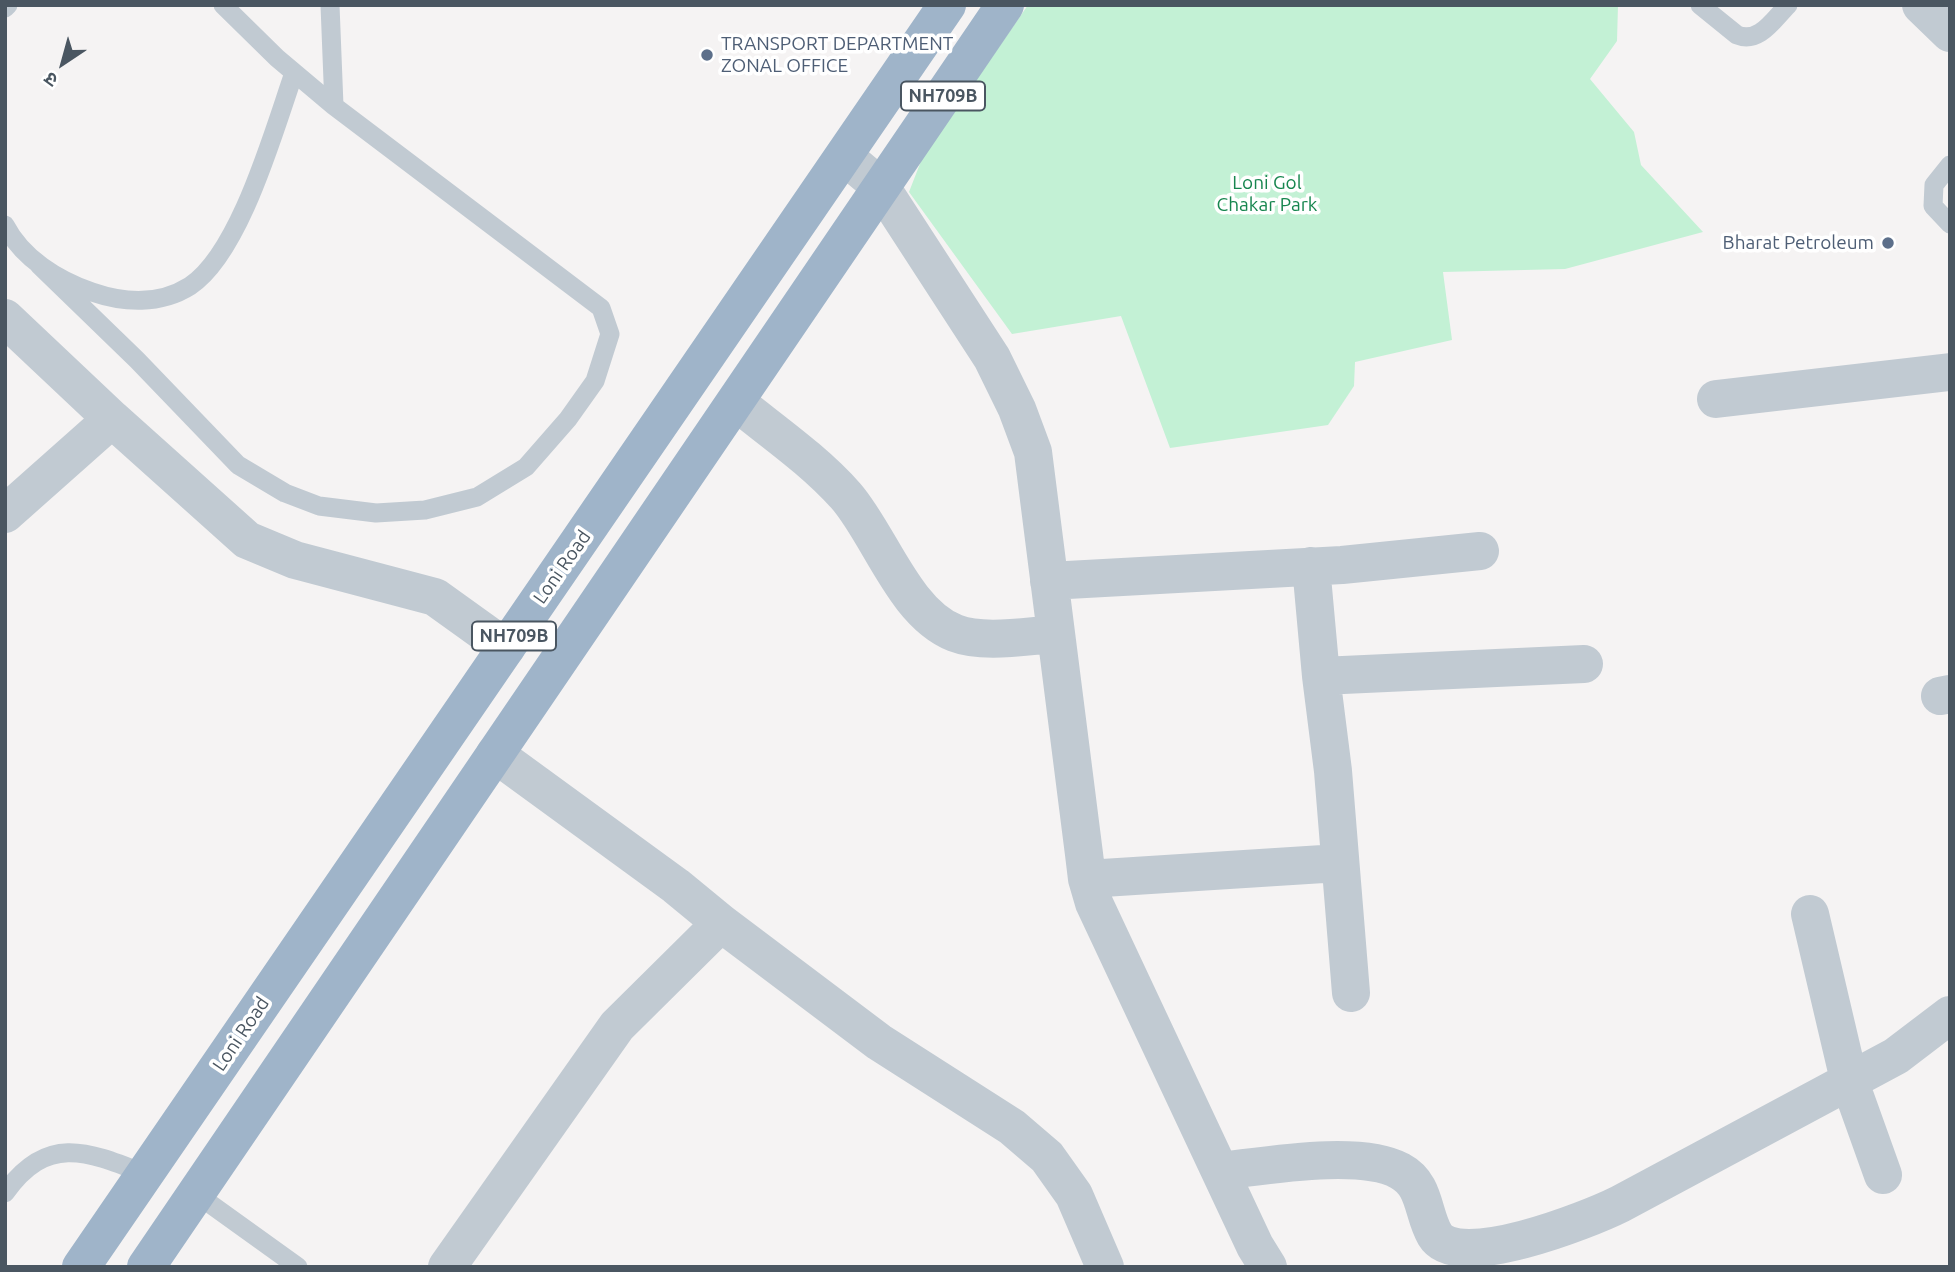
<!DOCTYPE html>
<meta charset="utf-8">
<style>
body{margin:0}
#map{position:relative;width:1955px;height:1272px;overflow:hidden;background:#f5f3f3;font-family:Ubuntu,"Noto Sans Devanagari",sans-serif}
canvas{display:block}
.frame{position:absolute;inset:0;border:7px solid #4a5661;pointer-events:none}
.north{position:absolute;left:28px;top:28px;width:70px;height:70px;-webkit-text-stroke:5px #fff;paint-order:stroke;rotate:216deg;font-size:19px;font-weight:700;line-height:28px;text-align:center;color:#4a5661}
.north::after{content:'';display:block;margin:auto;width:24px;height:32px;background:#4a5661;clip-path:polygon(50% 0,100% 100%,50% 72%,0 100%)}
</style>
<div id="map">
<canvas width="1955" height="1272"></canvas>
<div class="frame"></div>
<div class="north">उ</div>
</div>
<script>
const context = document.querySelector('canvas').getContext('2d');
context.lineJoin = 'round';
function fillPath(path, color) { context.fillStyle = color; context.fill(path, 'evenodd'); }
function stroke(path, color, width, dash) { context.strokeStyle = color; context.lineWidth = width; context.lineCap = dash ? 'butt' : 'round'; context.setLineDash(dash || []); context.stroke(path); }
function write(font, color, halo, rows, align = 'center') {
  context.font = font + ' Ubuntu,sans-serif'; context.lineWidth = 7; context.setLineDash([]); context.textBaseline = 'middle'; context.strokeStyle = halo; context.fillStyle = color; for (const [text, x, y, turn = 0] of rows) {
    context.save(); context.translate(x, y); context.rotate((+turn || 0) * Math.PI / 180); context.textAlign = isNaN(turn) ? turn : align; if (halo) context.strokeText(text, 0, 0); context.fillText(text, 0, 0); context.restore();
  }
}
fillPath(new Path2D(`
 M1028,5H1618L1617,41L1590,79L1634,132L1641,165L1703,232L1565,269L1443,272L1452,340L1355,362L1354,386L1328,425L1170,448L1121,316L1012,334L909,192L923,156Z`), '#c3f1d5');
stroke(new Path2D(`
 M330,5L334,106
 M1700,5L1737,35C1759,44 1773,20 1788,5
 M5,8L8,5
 M1950,165L1934,185L1933,206L1950,224
 M5,225C22,258 57,280 92,292C124,303 160,305 190,286C240,253 274,130 294,73
 M39,265L137,360L238,465L285,493L319,506L376,513L425,510L477,497L526,467L568,419L595,381L610,334L601,308L334,106L277,58L223,5
 M5,1193C47,1134 87,1151 145,1174
 M195,1193L298,1267`), '#c1cad2', 19);
stroke(new Path2D(`
 M844,156L881,187L992,358L1017,409L1033,452L1084,854L1087,879L1094,903L1255,1246L1268,1267
 M5,318L112,419L247,540L295,560L435,597L506,648
 M1716,399L1950,372
 M736,402C773,432 814,460 846,496C880,535 904,613 955,633C983,644 1026,636 1056,634
 M5,514L112,419
 M1311,566L1321,676L1333,771L1351,993
 M1049,581L1342,565L1480,551
 M1321,676L1584,664
 M1940,696L1950,694
 M495,754L676,886L721,923L879,1042L1012,1127L1047,1157L1074,1195L1105,1267
 M1087,879L1339,863
 M1810,914L1849,1080L1883,1175
 M1220,1171C1265,1166 1360,1149 1400,1171C1426,1185 1422,1213 1435,1235C1457,1272 1588,1220 1620,1204L1896,1056L1950,1015
 M447,1267L617,1026L721,923`), '#c1cad2', 38);
stroke(new Path2D(`
 M1921,5L1950,33`), '#c1cad2', 38);
stroke(new Path2D(`
 M81,1267L947,5
 M146,1267L1005,5`), '#9fb4c9', 38);
for (const [x, y, r, color] of [
 [707,55,7,"#5c6f8a"],
 [1888,243,7,"#5c6f8a"]
]) { const dot = new Path2D(); dot.arc(x, y, r, 0, 2 * Math.PI); context.fillStyle = color; context.fill(dot); stroke(dot, '#fff', 2.5); }
for (const [x, y, w] of [
 [943,96,84],
 [514,636,84]
]) { const box = new Path2D(); box.roundRect(x - w / 2, y - 14.5, w, 29, 5); context.fillStyle = '#fff'; context.fill(box); stroke(box, '#4a5661', 2); }
write('bold 18px', '#4a5661', null, [
 ["NH709B",943,96],
 ["NH709B",514,636]
]);
write('19px', '#4e5e75', '#fff', [
 ["TRANSPORT DEPARTMENT",721,44],
 ["ZONAL OFFICE",721,66],
 ["Bharat Petroleum",1874,243,"right"]
], 'left');
write('19px', '#17864f', '#fff', [
 ["Loni Gol",1267,183],
 ["Chakar Park",1267,205]
]);
write('19px', '#4a5661', '#fff', [
 ["Loni Road",562,567,-55],
 ["Loni Road",241,1034,-56]
]);
</script>
